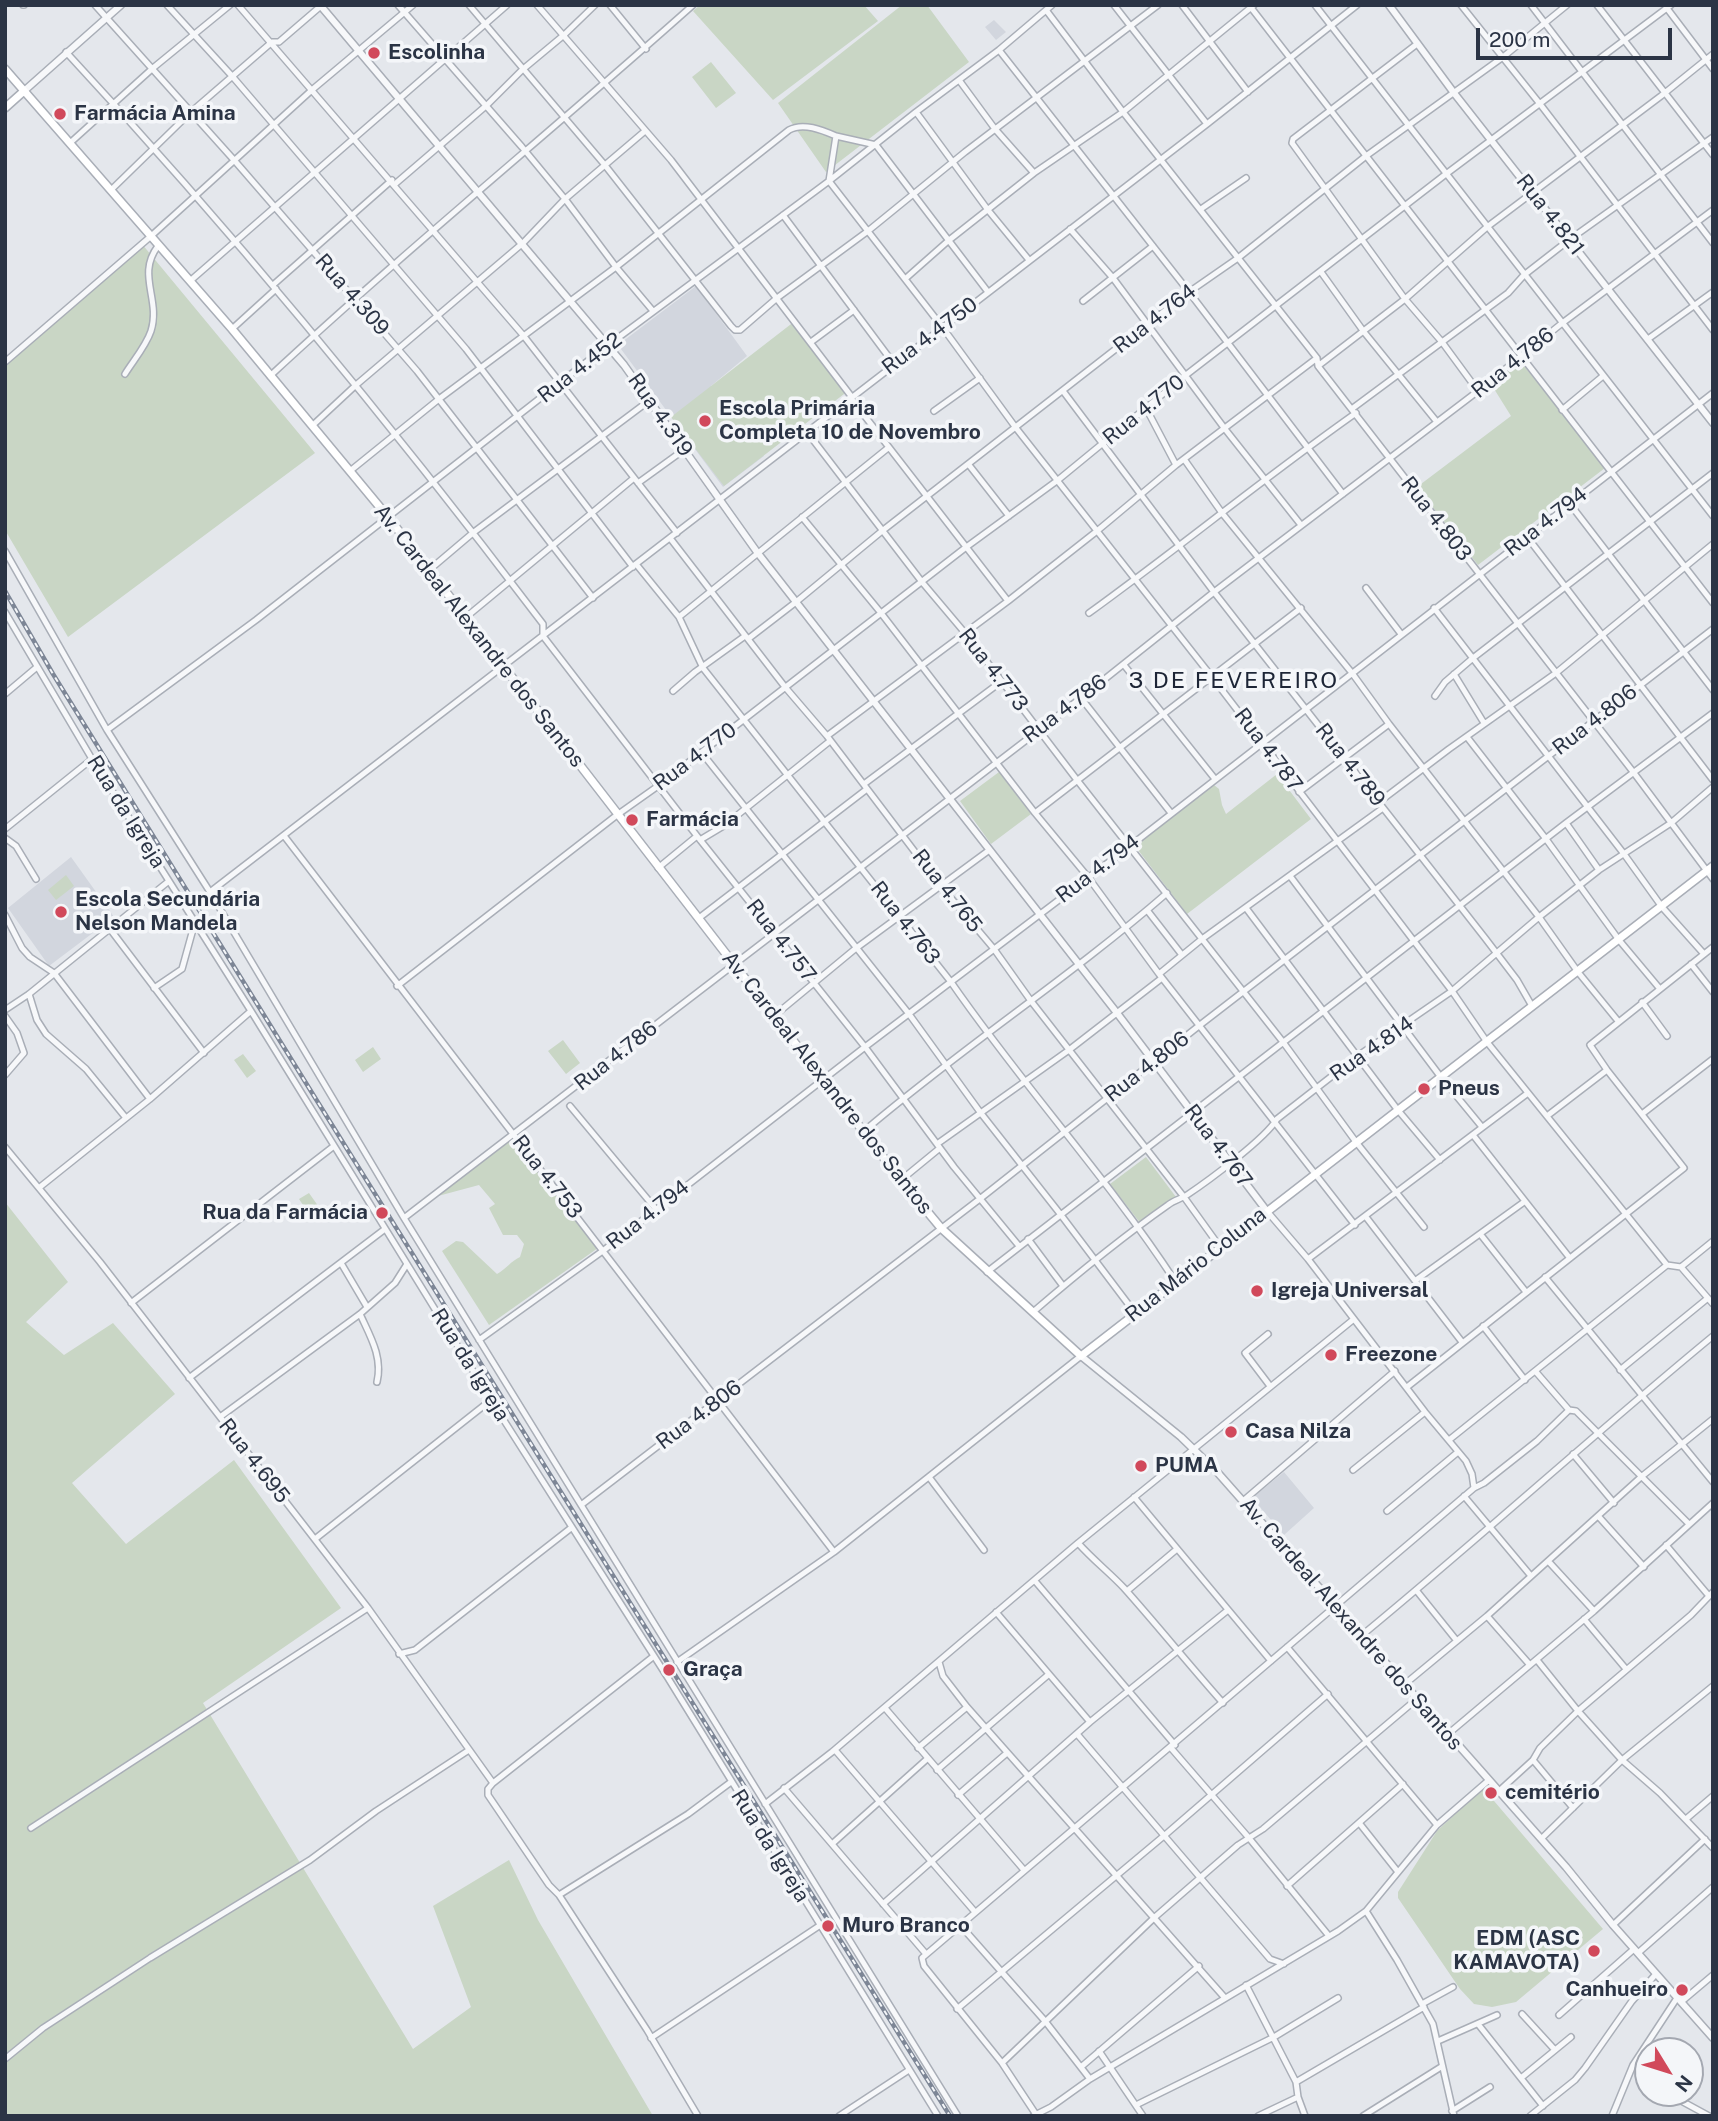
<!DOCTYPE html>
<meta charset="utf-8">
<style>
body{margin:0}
#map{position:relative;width:1718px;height:2121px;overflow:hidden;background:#e4e7ec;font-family:"Public Sans",sans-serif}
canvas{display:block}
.frame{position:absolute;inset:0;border:7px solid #2b3445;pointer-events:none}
.north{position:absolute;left:1634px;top:2037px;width:70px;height:70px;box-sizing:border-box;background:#f4f6f9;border:2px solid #a4a8b1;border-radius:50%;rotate:128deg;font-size:19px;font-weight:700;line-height:28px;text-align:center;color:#2b3445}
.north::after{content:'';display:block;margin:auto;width:24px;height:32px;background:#d1495b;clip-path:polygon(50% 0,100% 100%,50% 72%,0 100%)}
.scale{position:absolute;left:1476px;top:28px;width:196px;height:32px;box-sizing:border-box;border:4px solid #2b3445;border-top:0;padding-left:9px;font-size:21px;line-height:24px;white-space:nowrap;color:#2b3445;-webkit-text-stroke:5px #f4f6f9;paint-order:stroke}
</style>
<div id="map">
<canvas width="1718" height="2121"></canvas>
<div class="frame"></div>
<div class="north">N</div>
<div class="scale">200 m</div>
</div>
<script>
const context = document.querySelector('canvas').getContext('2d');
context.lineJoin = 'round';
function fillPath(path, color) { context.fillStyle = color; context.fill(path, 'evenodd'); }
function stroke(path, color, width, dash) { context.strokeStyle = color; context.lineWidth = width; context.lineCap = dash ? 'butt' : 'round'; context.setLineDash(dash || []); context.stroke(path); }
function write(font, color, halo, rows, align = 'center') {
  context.font = font + ' "Public Sans",sans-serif'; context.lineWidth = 7; context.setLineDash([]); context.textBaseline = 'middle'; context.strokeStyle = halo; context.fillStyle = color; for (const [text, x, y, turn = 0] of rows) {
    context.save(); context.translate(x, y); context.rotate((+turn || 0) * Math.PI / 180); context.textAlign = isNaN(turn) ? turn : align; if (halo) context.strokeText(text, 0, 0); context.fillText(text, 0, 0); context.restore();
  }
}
fillPath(new Path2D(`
 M994,20L1006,32L996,40L985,27Z
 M696,286L747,356L711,386L764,456L723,487L618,345Z
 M71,857L114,917L49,966L8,908Z
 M1284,1472L1314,1508L1284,1535L1252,1498Z`), '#d2d6de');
fillPath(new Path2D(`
 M700,5H864L878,21L773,100L693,11Z
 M902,5H927L969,62L826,172L778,103Z
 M711,62L736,93L716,108L692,77Z
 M142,244L315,453L68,637L5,530V366Z
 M795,321L848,391L724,486L671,417Z
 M1521,362L1605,468L1478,565L1417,487L1511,416L1491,384Z
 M999,772L1031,814L991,844L960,801Z
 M1277,774L1311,819L1187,914L1135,846L1214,785L1219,789L1222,805L1226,814Z
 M66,875L74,886L56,900L48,890Z
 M563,1040L580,1063L566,1074L548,1051Z
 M373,1047L381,1059L363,1072L355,1060Z
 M243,1054L256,1071L247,1078L234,1060Z
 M514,1135L598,1248L489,1325L442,1251L456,1241L463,1242L497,1274C506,1269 511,1261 520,1257L524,1244L517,1235H503L489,1208L495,1204L479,1185L438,1196Z
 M1146,1157L1176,1197L1141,1224L1110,1184Z
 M309,1193L321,1210L311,1217L299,1199Z
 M5,1202L68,1282L26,1322L64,1355L113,1323L175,1394L72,1483L126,1544L234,1460L341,1608L203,1703L413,2049L471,2007L433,1906L509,1860L538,1920L653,2116H5Z
 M1483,1788L1603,1929L1516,2002L1492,2007L1474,2004L1460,1989L1398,1898V1892L1437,1831Z`), '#c9d6c5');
const minor = new Path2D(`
 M23,5H24
 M95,5L234,160L417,371L593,598
 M167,5L232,76L466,349L633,567
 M238,5L523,335L677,533
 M398,5L522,147L565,199L616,267L653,311
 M469,5L604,164L731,326L735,330H740L777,298L868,231L965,152L1158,5
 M537,5L671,160L851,396
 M610,5L646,49
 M1114,5L1207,124
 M1182,5L1248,92
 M1249,5L1713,603
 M1315,5L1713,516
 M1461,5L1540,104L1713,330
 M1531,5L1713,243
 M1597,5L1713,155
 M1666,7L1713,69
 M1046,10L1123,112L1317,358L1318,366L1634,773L1713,879
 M1417,44L1293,139L1292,143L1405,299L1442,342L1478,391
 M999,50L1189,292L1343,494
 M66,52C235,234 393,426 543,624V636L697,836L865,1047L954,1167L1019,1246
 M959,80L995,129L1034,173
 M916,112L988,210L1029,260
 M836,136L876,145L988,292
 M70,143L153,68L230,5
 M395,184L487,105L522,70L564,35L595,5
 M111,190L191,112L272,42H279L322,5
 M1201,209L1246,178
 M783,215L894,364
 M1070,229L1113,278L1225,429L1301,525
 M1321,272L1364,332L1437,422
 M905,279L948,241L1034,173L1123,112L1254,5
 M190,281L507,5
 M273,285L392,180
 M1083,301L1153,246
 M232,329L276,289
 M1648,339L1713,292
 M811,342L854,310
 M5,362L150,237L313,89L413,5
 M1318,366L1405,299L1487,227L1661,96L1713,54
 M125,374C133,361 146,346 151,331C161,299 136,275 158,246
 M270,376C408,248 553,130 693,5
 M1063,391L1214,592L1485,938L1517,980L1532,1006
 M850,397L1008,601
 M1146,408L1176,465
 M1353,408L1508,293L1524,275L1569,240L1713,137
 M1562,410L1603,376
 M934,411L980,378
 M313,425L356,385L523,243L565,199L645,131
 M807,432L922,582L965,633L1077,780L1283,1042L1356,1142L1424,1227
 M1184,459L1222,513L1352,673L1389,724L1539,917L1578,972L1618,1021
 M969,465L1009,516
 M350,471L439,399L616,267L789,130C803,122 822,130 836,136L829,181L943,328L1016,428L1212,677L1375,890L1452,991L1487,1042L1667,1265L1681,1267L1713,1304
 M638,483L685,449
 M1570,504L1713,690
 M802,517L881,613L1035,813L1088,877L1159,974L1355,1225
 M670,538L785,687L827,736L940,885L994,949L1031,1001L1184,1197L1220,1247
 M1528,538L1713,780
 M5,551L107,730L210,892L404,1218L958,2116
 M636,564L679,617L703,668L951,982C1022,1085 1107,1177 1175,1281
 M428,571L474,532L650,400
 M1366,588L1401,634
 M1434,608L1624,854L1662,907L1704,954
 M5,612L92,759L251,1011L491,1400L668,1678L938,2116
 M1089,613C1179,548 1265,477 1356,413
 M679,617L888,448
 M465,618L634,478
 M748,639L796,602L882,531L1189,292L1238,258L1366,156L1503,57L1567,5
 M1124,665L1215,779
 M1454,674L1484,723
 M673,691L695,672L745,636
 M5,694L37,667
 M1435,696L1445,682L1473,658L1713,473
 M1081,698L1171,813
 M107,730L256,620L607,346L829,181L916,112L999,50L1052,5
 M827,736L1008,601L1097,531L1176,465L1317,358
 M1467,737L1546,839L1619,940L1660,989
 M702,753L909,1014L980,1112L1061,1215L1135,1313
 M864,784L1002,681
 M1299,792L1389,724
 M1379,802L1449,749L1556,673L1713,544
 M1035,813L1301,608
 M1566,823L1599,870
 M5,829L92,759
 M285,837L834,1552
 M5,838L16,846L36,879
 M700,840L725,825L830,741
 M658,868L697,836
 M1290,876L1440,1076L1482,1127
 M210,892L1207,124L1357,5
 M1246,908L1397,1109L1440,1160
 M1147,910L1182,955
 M5,915L22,948L30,957L54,973L150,1099
 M699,918L867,789
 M110,929L204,1053
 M1691,964L1713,992
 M1159,974L1202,939L1383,808
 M397,986L617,815L658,786L965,548L1058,480L1186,375L1446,174L1671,5
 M154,988L182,969L195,922
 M29,994L37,1020L46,1034L86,1069L126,1118
 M1642,1002L1667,1036
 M5,1010L29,994L169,881
 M5,1016L17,1033L24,1053L5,1075
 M774,1016L855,949L988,851
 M570,1106L655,1208
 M1642,1114L1713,1059
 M1547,1116L1607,1070
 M863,1132C961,1048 1069,978 1167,893
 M1473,1135L1569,1257
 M937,1144L1069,1050L1162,978
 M5,1147L100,1262L368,1608L493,1783
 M901,1180L940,1148
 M40,1187L150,1099L251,1011
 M1266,1210L1308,1259L1425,1412L1466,1461L1472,1474L1474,1488
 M1366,1217L1462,1342
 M404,1218L1081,698L1214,592L1478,391L1561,324L1713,210
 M1481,1235L1526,1292
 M1028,1239L1063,1286
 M1308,1259L1528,1093
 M341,1263L367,1307
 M1681,1267L1713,1241
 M987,1272L1566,823L1713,713
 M1545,1277L1713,1482
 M1416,1280L1524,1202
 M131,1303L334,1146
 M1033,1312C1076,1275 1121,1238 1168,1205C1174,1200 1181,1199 1187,1195C1208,1181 1265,1139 1277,1119L1359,1055L1452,991L1539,917L1599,870L1671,823L1713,787
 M360,1314C370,1336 383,1357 377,1382
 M1483,1326L1525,1380
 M1268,1334L1245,1353L1270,1386
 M479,1340L604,1250L865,1047L1130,846L1713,393
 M1620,1370L1708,1298
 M1536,1372L1569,1410L1576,1411L1688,1523
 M189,1378L385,1229
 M1407,1387L1684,1168L1607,1070L1590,1045L1713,947
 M220,1417L360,1314L395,1283L407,1264
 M1449,1440L1667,1265
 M1573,1454L1614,1503
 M1353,1470L1425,1412
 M929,1477L984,1550
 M1464,1496L1531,1576
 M1134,1497L1271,1661
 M1243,1501L1395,1371
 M581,1505L981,1198L1200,1025L1713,629
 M1387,1511L1458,1452
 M1599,1517L1644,1567
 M315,1539L491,1400
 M1078,1543C1093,1560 1109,1572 1124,1588C1158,1626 1190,1666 1223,1703
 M1666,1545L1709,1596
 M1549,1562L1594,1611
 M1035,1581L1175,1745
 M1416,1590L1457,1641
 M1127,1591L1177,1549
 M996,1612L1090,1722
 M1487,1616L1530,1665
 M1584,1619L1626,1669
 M1361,1636C1480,1538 1594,1434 1713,1336
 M1287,1647L1437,1825
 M399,1654L415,1650L571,1528
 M654,1656L493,1783L488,1789V1795L549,1885L559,1895L647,2030L698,2116
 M1537,1660L1578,1711L1622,1760L1660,1793L1713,1848
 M677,1662L834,1552L1081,1356
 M939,1662L943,1676L967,1707L1225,1998
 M1405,1684L1487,1616L1641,1477L1713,1419
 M885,1708L1024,1870
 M1077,1734L1270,1959L1284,1964
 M1448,1734L1594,1611L1713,1503
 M918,1748L967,1707
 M1171,1748L1249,1838L1329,1936
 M835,1750L975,1912
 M1533,1760L1573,1808
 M937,1770L1048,1675
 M784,1788L926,1954
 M1499,1791L1533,1760L1540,1748L1578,1711L1691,1615L1713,1592
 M958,1795L1007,1753
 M765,1804L832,1752L1078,1543L1354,1319
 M1686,1819L1713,1796
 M1360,1824L1398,1872
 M31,1828L368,1608
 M1541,1839L1622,1760L1713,1686
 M832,1844L927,1759
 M1287,1886L1403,1784
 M559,1895L688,1814L731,1782
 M883,1904L1090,1722L1228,1610
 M1366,1911L1397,1960L1433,2024L1454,2116
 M1613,1925L1705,1839
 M961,1926L1045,2021L1090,2079
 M1638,1953L1713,1887
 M1246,1985L1296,2082L1298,2097L1305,2116
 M1681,2002L1713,1975
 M1422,2004L1453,1987
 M957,2009L1165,1835L1328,1694
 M1522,2014L1555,2050
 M1559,2015L1634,1949
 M1478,2024L1543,2106
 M651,2038L819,1926
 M1438,2041L1497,2015
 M1099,2051L1143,2116
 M5,2059L43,2028L150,1958L310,1860L376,1811L469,1750
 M1002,2063L1155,1917L1238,1845L1263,1829L1418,1698
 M1081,2067L1199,1966
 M1521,2078L1571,2037
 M1296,2082L1424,2007
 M1676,2093L1674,2097L1709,2116
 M1136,2105L1274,2037L1338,1998
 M1452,2111L1490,2087
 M839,2116L909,2070
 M1033,2116L1051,2107L1090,2079L1338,1931L1366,1911L1437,1825L1489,1780
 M1037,2116L1002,2063L924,1966L922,1958L1474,1488L1484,1483L1537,1441L1569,1410
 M1258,2116L1298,2097
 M1363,2116L1441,2067
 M1530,2116L1575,2080L1585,2068L1632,2001L1656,1974
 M1612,2116L1633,2065L1677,1998`);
const tertiary = new Path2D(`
 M320,5L624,365L757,552L1117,1013L1266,1210
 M1389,5L1454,93L1713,423
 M24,91L121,5
 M1081,1356L1181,1437L1218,1473L1566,1867L1613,1925L1713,2038`);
const secondary = new Path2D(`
 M5,69L232,329L388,517L901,1180L941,1228L1081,1356L1713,866
 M5,108L24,91`);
stroke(minor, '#a9aeb7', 8);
stroke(tertiary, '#a9aeb7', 9);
stroke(secondary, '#a9aeb7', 10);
stroke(minor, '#f7f8fa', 5);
stroke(tertiary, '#f7f8fa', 6);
stroke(secondary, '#fff', 7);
const rail = new Path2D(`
 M5,591L53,674L314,1096L950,2116`);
stroke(rail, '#7d8696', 4.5);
stroke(rail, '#f4f6f9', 2, [5]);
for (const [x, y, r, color] of [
 [374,53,7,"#d1495b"],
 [60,114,7,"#d1495b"],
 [705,421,7,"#d1495b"],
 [632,820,7,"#d1495b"],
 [61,912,7,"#d1495b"],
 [1424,1089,7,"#d1495b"],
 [382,1213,7,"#d1495b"],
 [1257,1291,7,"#d1495b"],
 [1331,1355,7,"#d1495b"],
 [1231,1432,7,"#d1495b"],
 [1141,1466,7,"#d1495b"],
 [669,1670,7,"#d1495b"],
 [1491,1793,7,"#d1495b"],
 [828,1926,7,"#d1495b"],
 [1594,1951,7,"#d1495b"],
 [1682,1990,7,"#d1495b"]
]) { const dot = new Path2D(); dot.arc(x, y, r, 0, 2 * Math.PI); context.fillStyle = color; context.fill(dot); stroke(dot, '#f4f6f9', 2.5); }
write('bold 21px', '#2b3445', '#f4f6f9', [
 ["Escolinha",388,53],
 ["Farmácia Amina",74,114],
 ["Escola Primária",719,409],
 ["Completa 10 de Novembro",719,433],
 ["Farmácia",646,820],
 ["Escola Secundária",75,900],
 ["Nelson Mandela",75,924],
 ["Pneus",1438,1089],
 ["Rua da Farmácia",368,1213,"right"],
 ["Igreja Universal",1271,1291],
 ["Freezone",1345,1355],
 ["Casa Nilza",1245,1432],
 ["PUMA",1155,1466],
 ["Graça",683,1670],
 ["cemitério",1505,1793],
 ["Muro Branco",842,1926],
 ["EDM (ASC",1580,1939,"right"],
 ["KAMAVOTA)",1580,1963,"right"],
 ["Canhueiro",1668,1990,"right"]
], 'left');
write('21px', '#2b3445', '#f4f6f9', [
 ["Rua 4.821",1550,215,52],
 ["Rua 4.309",352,295,49],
 ["Rua 4.764",1155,319,-38],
 ["Rua 4.4750",930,336,-37],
 ["Rua 4.786",1513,363,-39],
 ["Rua 4.452",580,368,-38],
 ["Rua 4.770",1144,410,-39],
 ["Rua 4.319",660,415,55],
 ["Rua 4.803",1436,519,52],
 ["Rua 4.794",1546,522,-38],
 ["Av. Cardeal Alexandre dos Santos",479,636,52],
 ["Rua 4.773",993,670,52],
 ["Rua 4.786",1065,709,-37],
 ["Rua 4.806",1595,720,-38],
 ["Rua 4.787",1268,750,53],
 ["Rua 4.770",695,757,-37],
 ["Rua 4.789",1350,765,52],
 ["Rua da Igreja",126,812,58],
 ["Rua 4.794",1098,869,-37],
 ["Rua 4.765",947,891,52],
 ["Rua 4.763",905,923,52],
 ["Rua 4.757",781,941,52],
 ["Rua 4.814",1372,1049,-35],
 ["Rua 4.786",616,1056,-38],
 ["Rua 4.806",1147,1067,-38],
 ["Av. Cardeal Alexandre dos Santos",827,1083,52],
 ["Rua 4.767",1218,1146,53],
 ["Rua 4.753",547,1177,52],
 ["Rua 4.794",648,1215,-38],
 ["Rua Mário Coluna",1196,1265,-38],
 ["Rua da Igreja",470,1365,58],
 ["Rua 4.806",699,1415,-37],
 ["Rua 4.695",254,1461,52],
 ["Av. Cardeal Alexandre dos Santos",1351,1624,49],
 ["Rua da Igreja",770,1846,58]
]);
context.letterSpacing = '2px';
write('23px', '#1d2536', '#f4f6f9', [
 ["3 DE FEVEREIRO",1234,681]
]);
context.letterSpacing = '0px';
</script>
